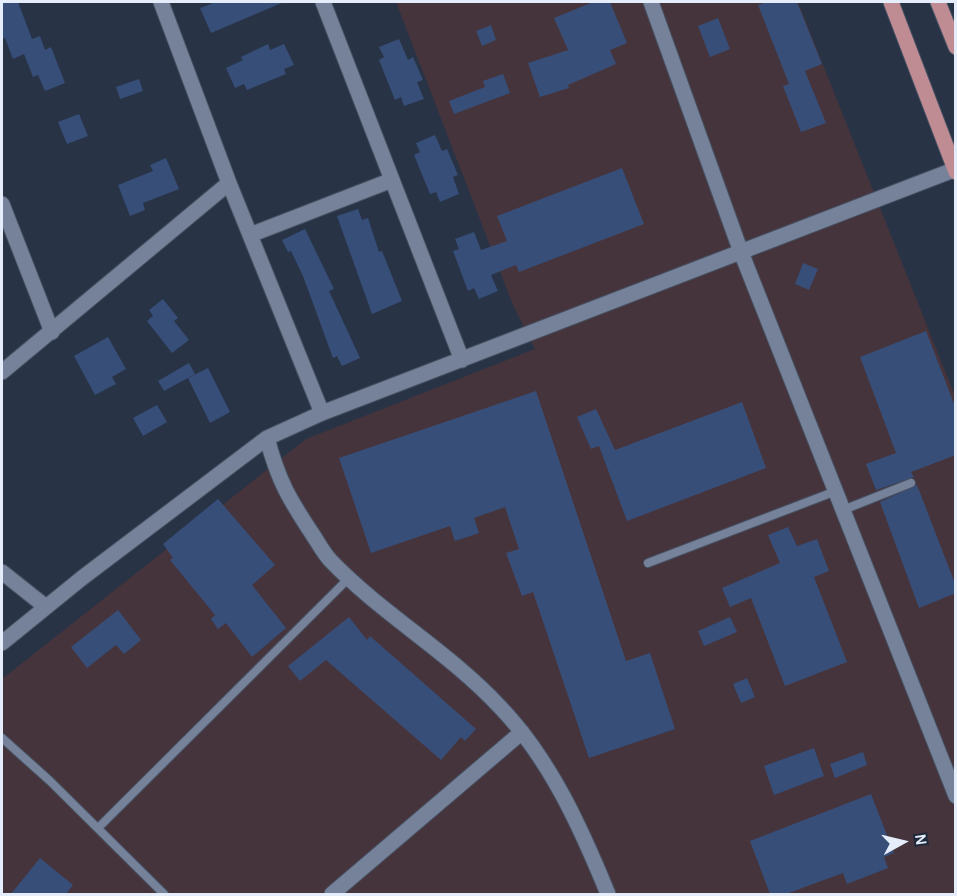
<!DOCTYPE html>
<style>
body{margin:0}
#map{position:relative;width:957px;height:896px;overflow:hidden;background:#283346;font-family:"Alegreya Sans",sans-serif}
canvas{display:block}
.frame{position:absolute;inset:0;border:3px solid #e5edfa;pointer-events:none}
.north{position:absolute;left:873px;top:812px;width:60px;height:60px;-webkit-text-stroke:4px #1e283b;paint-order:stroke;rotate:82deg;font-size:16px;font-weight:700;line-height:24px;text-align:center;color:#e5edfa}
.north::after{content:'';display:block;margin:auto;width:21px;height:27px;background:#e5edfa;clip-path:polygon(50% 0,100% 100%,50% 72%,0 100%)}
</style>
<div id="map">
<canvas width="957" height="896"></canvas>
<div class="frame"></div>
<div class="north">N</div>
</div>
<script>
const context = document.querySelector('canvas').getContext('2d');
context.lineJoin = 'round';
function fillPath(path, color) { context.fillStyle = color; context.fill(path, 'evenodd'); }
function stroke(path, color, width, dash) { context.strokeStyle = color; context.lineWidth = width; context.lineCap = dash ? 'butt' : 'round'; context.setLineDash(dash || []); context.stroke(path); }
fillPath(new Path2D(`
 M396,2H798L955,396V894H2V679L306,439L535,349L513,305Z`), '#46343d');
fillPath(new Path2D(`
 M2,2H18L32,39L40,36L45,50L51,47L65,83L45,91L38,75L33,77L24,54L13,59L5,38L2,39Z
 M216,2H284L211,33L200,8Z
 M593,2H610L627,43L610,50L616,64L568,85L569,88L540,97L528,63L568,50L554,18Z
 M767,2H797L822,64L805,71L826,123L801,132L783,86L789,84L758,5Z
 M718,18L730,49L710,57L698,26Z
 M491,25L496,40L482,46L476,31Z
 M399,39L408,60L413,57L423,80L417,82L424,99L404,106L401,97L395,100L379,60L384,57L379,47Z
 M268,44L270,50L284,44L294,65L284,69L286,74L247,90L244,84L235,88L226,68L243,60L241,57Z
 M503,74L510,93L454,114L449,101L485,87L483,81Z
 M139,79L143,91L120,99L116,87Z
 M79,114L88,136L67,144L58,122Z
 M435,135L442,151L447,149L458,175L453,177L459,194L440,202L436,192L430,194L414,155L420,152L416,143Z
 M166,158L179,189L143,203L145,210L130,216L118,185L153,171L150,165Z
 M622,168L644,224L519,272L516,265L491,275L498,291L479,299L474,288L468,291L453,251L459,249L455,239L474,232L481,250L507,241L497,216Z
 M358,209L362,220L368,218L379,252L382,251L402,301L372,314L337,216Z
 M305,229L334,289L329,291L360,358L342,366L337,356L333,358L303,276L291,251L288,252L282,240Z
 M803,263L818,269L809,290L795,284Z
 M163,299L178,318L174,321L189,340L172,353L147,321L153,316L149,310Z
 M926,331L956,409V455L911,472L914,477L876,490L866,464L896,453L860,357Z
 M108,337L126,369L112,377L116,384L95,395L74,356Z
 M189,363L195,374L164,391L158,381Z
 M208,368L230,412L210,423L188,378Z
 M536,391L626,661L650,653L675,729L589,758L533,592L522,596L506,553L519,549L505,507L474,518L479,533L455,541L450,526L371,553L339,458Z
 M742,402L766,468L627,521L599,446L591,449L577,417L596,409L615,450Z
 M157,405L167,422L143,436L133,418Z
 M917,485L956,586V593L919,608L880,502Z
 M218,499L275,565L252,585L286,628L252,657L226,623L218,629L211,619L215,615L170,560L173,558L163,544Z
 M788,527L797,546L817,539L829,571L814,577L847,662L785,686L751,598L730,607L722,588L780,563L768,535Z
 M118,610L141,640L124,654L116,645L87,668L71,647Z
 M349,617L367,640L370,636L476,729L465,741L461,737L441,760L326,660L300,681L288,666Z
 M730,617L737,632L704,646L698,631Z
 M747,678L755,697L741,703L733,684Z
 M814,748L824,776L774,795L764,766Z
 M863,752L867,765L835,778L830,764Z
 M871,794L894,853L884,857L888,868L847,884L843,873L786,894H770L750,841Z
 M40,858L73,885L66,894H11Z`), '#374e78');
const lane = new Path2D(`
 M843,510L911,483
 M648,563L836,491
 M2,738L50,781L164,894
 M98,828L349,578`);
const street = new Path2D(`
 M161,2L229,183L322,413
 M323,2L462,360
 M651,2L741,252L956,796
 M2,204L52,332
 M250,235L392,180
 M2,372L229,183
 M267,438C278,480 289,499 313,535C319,544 324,554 331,561C383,615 449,652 500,707C550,759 581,828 608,894
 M2,572L46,607
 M2,643L82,578L267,438L322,413L956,169
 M332,894L522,732`);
const primary = new Path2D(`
 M891,2L956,172
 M938,2L956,47`);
stroke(lane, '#475162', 10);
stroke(street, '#475162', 17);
stroke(primary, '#475162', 17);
stroke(lane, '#758299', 8);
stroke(street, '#758299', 15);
stroke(primary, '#bf8c94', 15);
</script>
